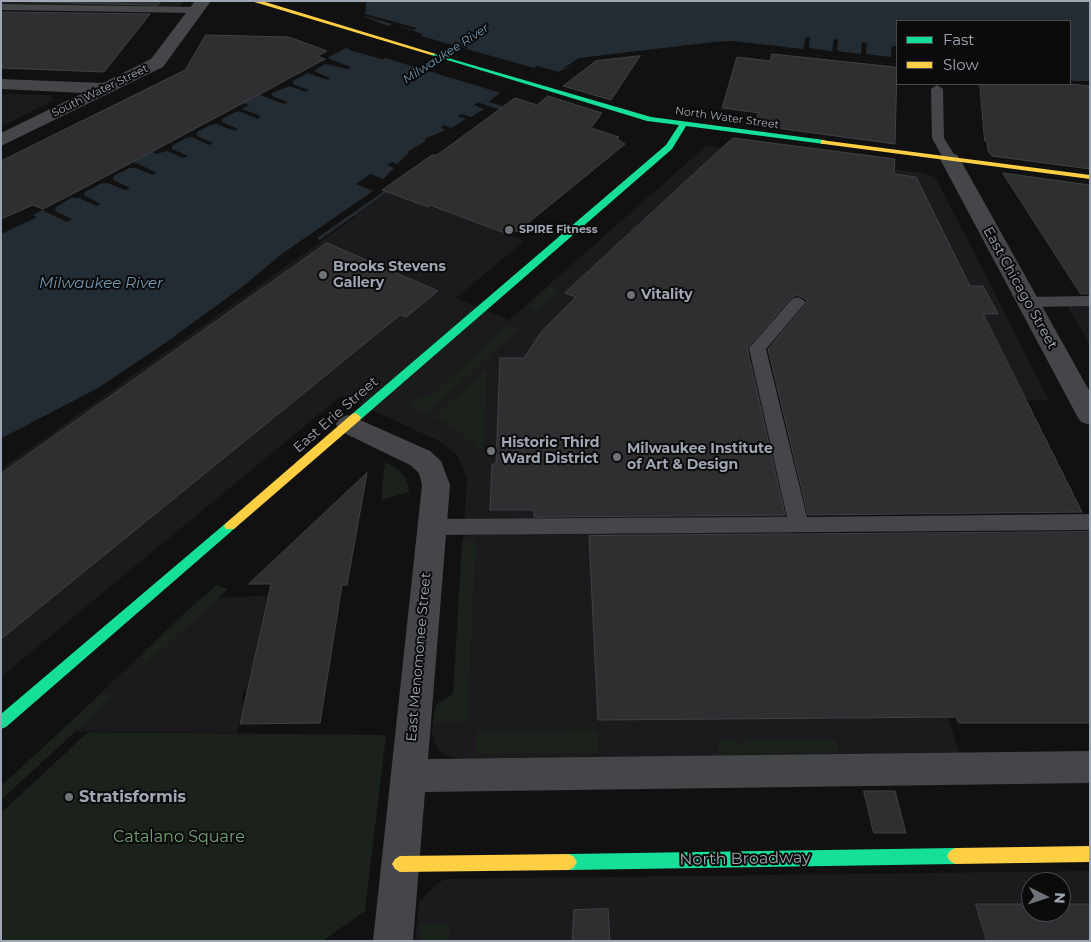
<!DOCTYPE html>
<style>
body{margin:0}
#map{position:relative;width:1091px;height:942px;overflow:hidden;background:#111;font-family:Montserrat,sans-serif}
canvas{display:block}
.frame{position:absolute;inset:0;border:2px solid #a0a7b4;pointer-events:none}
.legend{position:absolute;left:896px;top:20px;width:175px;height:65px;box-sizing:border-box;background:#0b0b0c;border:1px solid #47494f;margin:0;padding:6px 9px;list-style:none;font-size:15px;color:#a0a7b4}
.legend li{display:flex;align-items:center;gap:10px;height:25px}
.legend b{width:25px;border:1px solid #47494f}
.north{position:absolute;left:1021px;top:872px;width:50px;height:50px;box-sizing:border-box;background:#0b0b0c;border:1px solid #47494f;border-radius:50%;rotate:94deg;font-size:14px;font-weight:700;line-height:20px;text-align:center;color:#a0a7b4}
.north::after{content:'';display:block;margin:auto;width:18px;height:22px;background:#6e727b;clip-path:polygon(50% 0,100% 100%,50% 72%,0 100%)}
</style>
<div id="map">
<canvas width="1091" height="942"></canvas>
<div class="frame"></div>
<ul class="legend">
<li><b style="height:6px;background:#16e098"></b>Fast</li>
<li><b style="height:6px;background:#ffcf43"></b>Slow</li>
</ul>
<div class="north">N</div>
</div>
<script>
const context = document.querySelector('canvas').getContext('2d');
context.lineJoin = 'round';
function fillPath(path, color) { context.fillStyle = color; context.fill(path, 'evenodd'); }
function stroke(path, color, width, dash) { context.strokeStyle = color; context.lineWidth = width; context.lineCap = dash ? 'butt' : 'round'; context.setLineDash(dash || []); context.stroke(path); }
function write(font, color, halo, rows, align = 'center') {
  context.font = font + ' Montserrat,sans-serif'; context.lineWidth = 4; context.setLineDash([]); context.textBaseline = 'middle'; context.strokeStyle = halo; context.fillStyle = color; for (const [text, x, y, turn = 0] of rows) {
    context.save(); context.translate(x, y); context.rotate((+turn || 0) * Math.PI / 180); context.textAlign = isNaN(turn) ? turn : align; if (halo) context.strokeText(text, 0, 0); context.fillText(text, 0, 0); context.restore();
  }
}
fillPath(new Path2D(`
 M1,1H184L179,8L1,4Z
 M1,94L50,95L54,100L1,127Z
 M706,146L924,173L936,178L1049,400L784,403L770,349L783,328L813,293L806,283L744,362H757L790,534L890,533L960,756L464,759L444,755L435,744L432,734L433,722L436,705L453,694L467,478L457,455L437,440L341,396L1,677V469L355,217L353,215L389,189L524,241L456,298L509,320Z
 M1067,306H1090V344Z
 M267,596L247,691H243L241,702L244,703L237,733L61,731L200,598Z
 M1090,871V941H415L419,903L435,885L445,879ZM1031,882H1061V912H1031Z`), '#1b1b1d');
fillPath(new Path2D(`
 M549,287L559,291L537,311L528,307Z
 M508,325L518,329L427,414L409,406L416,399L431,396Z
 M484,371L487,372L483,449H478L459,431L434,417Z
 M385,462C400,469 408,476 409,492L381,500Z
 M476,540L467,722H433L436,705L453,694L462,542Z
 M216,585L228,589L145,665L142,655Z
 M101,694H116L1,800V786Z
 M598,730L599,753L477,754V731Z
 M88,732L386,735L365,911L323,941H1V813Z
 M718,739L738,740L739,745H745L744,739L836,740L839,753L719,754Z
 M421,924L450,925L449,941H419Z`), '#1b211b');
fillPath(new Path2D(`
 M366,1H1090V81H1070V21H897V64L728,46L579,63L558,72L537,66L489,101L506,106L494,115L1,469V234L37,217L33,215L346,48L382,59L422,34L392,24L388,26L365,17Z`), '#242c33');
fillPath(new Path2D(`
 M365,14L417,28L414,30L397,26L422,34L421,36L534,68L537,66L561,73L558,75L538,69L494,101L508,105L502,106L489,102L501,93L385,58L382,59L349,50L352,48L382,56L416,35L392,27L386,28L392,24L365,16Z
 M806,37H810L809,48L832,51L834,39L838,40L837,51L861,54L862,42L867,43L866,54L891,57L892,46H896L897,64L728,46L579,63L562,69L579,58L714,42L732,41L803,49Z
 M327,58L351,67L348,69L325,64L314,71L330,78L327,80L308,73L293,81V84L309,90L306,92L290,86L272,93V96L288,102L284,104L260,95Z
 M477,102L501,110L317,238L321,241L1,469L2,438L98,388L168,341L242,287L283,253L373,191L356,184L370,174L383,179L394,168L387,165L392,162L397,164L409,153L407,152L426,141L424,139L446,130L441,128L444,125L451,128L466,119L457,116L461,114L471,117L484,109L474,105Z
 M244,103L249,105L242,109L261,116L258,119L238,111L222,119V122L238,129L234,131L217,124L211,125L197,132V136L213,143L209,145L192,137L186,138L172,146V149L188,156L183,158L167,151L156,154L153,152Z
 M134,162L157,173L153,175L136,168H129L114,176L113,180L130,188L125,190L108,183H102L85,192L84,195L101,204L97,206L79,198H71L56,207L55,211L72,219L67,222L42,210Z`), '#111');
const building = new Path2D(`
 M1,1H161L158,5Z
 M1,12L150,14L104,72L1,68Z
 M206,35L289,37L327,51L317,56L325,59L78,191L43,209L33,205L1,219V161L185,70Z
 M772,54L895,67L897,69L895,144L747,124L760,113L722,108L737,57L770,61Z
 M640,56L611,100L563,86L596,61Z
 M980,84H1070L1090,86V169L992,156L988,151L987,142L985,141Z
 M548,96L602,113L591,128L619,137L617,139L625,144L517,232L515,231L510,235L430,205L428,207L382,190L432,155H437L515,98L537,105Z
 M733,138L895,159L894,174L916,177L970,286H983L998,314H983L1082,512L808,515L768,349L807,303V300L797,295L791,298L747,348L785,515L534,517V510H490L492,464H496L500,358H524L542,331L576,297L565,293Z
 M1003,173L1090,185V294H1081Z
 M327,243L438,291L406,317L400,315L1,639V474Z
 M367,473L347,585H342L320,723L240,724L271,584H249Z
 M1090,532V723H959L956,717L598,720L589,536Z
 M864,791H895L906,833H874Z
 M976,904H1031V912H1061V904H1090V941H987Z
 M608,909L610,941H572L574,910Z`);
fillPath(building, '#2f2f31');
stroke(building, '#3f4145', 1);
fillPath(new Path2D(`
 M1,4L195,7L200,10L195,13L1,10Z
 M937,85L943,89L944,138L957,159L950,163L945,162L932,138L931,89Z
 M1090,296V306L1028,307L1020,302L1028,297Z
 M798,297L806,302L766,349L807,517L1090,514V530L431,535L424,532L421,527L424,522L431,519L787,517L749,348L792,299Z`), '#45464a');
fillPath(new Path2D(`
 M195,1H211L163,67L1,146V133L83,93L1,89V79L103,83L151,59Z
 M950,153L957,155L960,159L1090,392V425L1081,422L1077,416L940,159L943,155Z
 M349,415L430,451L441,461L450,485L428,759L1090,751V783L425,792L413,941H373L422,485L419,473L410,465L340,431L336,424L340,417Z`), '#45464a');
fillPath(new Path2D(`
 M431,53L651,117L824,140L828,142L824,144L686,126L672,149L360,420L356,421L351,417L352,414L666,145L679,125L647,121L431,55Z
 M230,521L234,523L236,526L234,529L6,727L1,729V714L226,523Z
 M955,848L960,851L963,856L960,861L955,864L569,870L564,867L561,862L564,857L569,854Z`), '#16e098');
fillPath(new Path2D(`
 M251,1H262L436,54L431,55Z
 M821,140L1090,175V179L824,144H821Z
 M356,413L361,417L360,420L234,529H226L224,526L226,523L352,414Z
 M1090,846V862L955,864L950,861L947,856L950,851L955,848Z
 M569,854L574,857L577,862L574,867L569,870L400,872L395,869L392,864L395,859L400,856Z`), '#ffcf43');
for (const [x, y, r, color] of [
 [509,230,5,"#6e727b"],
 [323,275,5,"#6e727b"],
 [631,295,5,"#6e727b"],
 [491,451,5,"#6e727b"],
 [617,457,5,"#6e727b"],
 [69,797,5,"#6e727b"]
]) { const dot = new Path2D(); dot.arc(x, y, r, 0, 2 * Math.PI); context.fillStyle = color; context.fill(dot); stroke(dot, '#0b0b0c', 2); }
write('11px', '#a0a7b4', '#0b0b0c', [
 ["South Water Street",100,91,-26],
 ["North Water Street",727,118,8]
]);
write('bold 11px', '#a0a7b4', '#0b0b0c', [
 ["SPIRE Fitness",519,230]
], 'left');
write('italic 12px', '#7398b3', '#0b0b0c', [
 ["Milwaukee River",446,54,-33]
]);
write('bold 14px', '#a0a7b4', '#0b0b0c', [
 ["Brooks Stevens",333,267],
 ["Gallery",333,283],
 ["Vitality",641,295],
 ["Historic Third",501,443],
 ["Ward District",501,459],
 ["Milwaukee Institute",627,449],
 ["of Art & Design",627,465]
], 'left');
write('14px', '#a0a7b4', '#0b0b0c', [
 ["East Chicago Street",1020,288,61],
 ["East Erie Street",336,415,-41],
 ["East Menomonee Street",419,657,-85]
]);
write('italic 15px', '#7398b3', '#0b0b0c', [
 ["Milwaukee River",101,284]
]);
write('bold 16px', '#a0a7b4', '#0b0b0c', [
 ["Stratisformis",79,797]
], 'left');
write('16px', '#75a175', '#0b0b0c', [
 ["Catalano Square",179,837]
]);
write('16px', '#a0a7b4', '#0b0b0c', [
 ["North Broadway",745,859,-1]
]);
</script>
